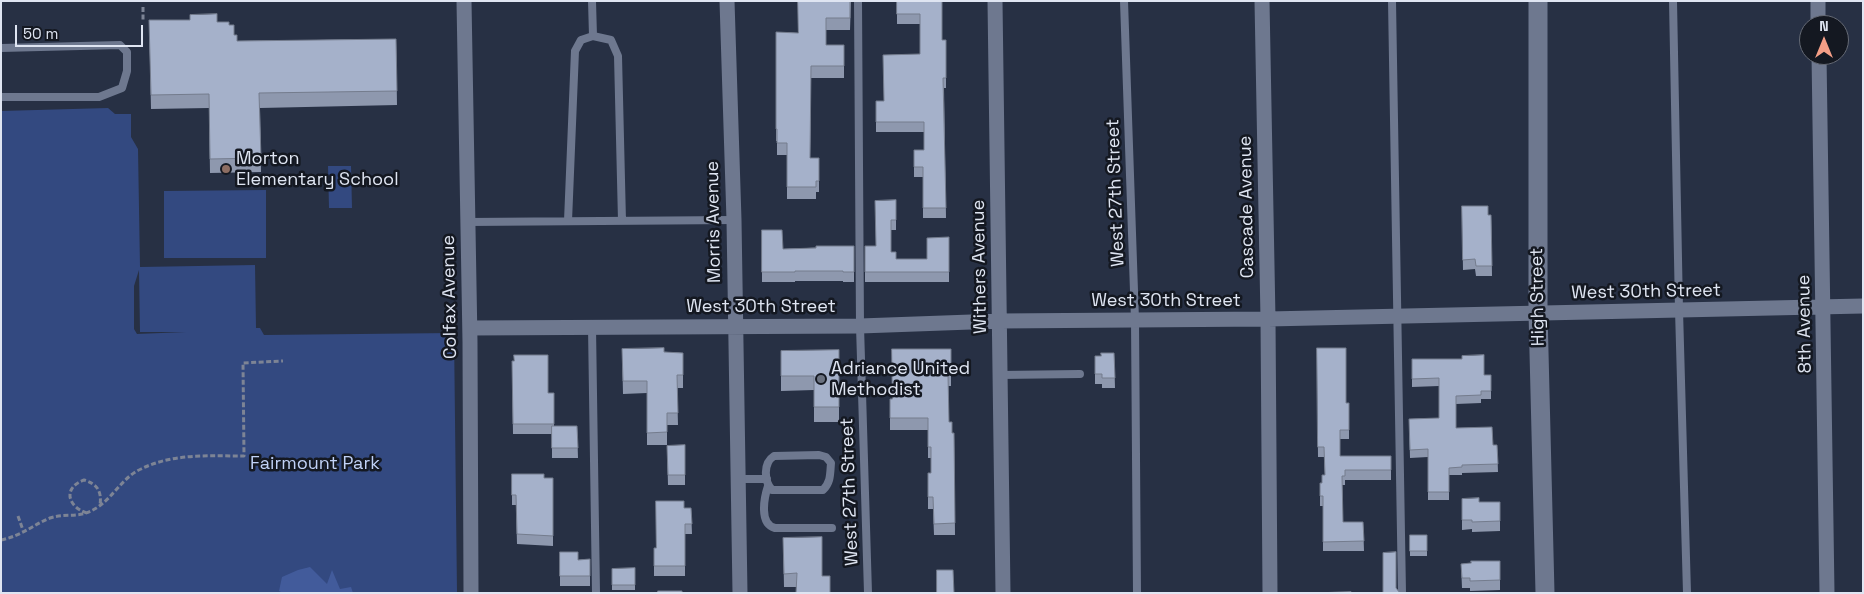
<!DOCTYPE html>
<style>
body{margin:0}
#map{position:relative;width:1864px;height:594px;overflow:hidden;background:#273044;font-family:"Space Grotesk",sans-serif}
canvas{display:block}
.frame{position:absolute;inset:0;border:2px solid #dfe5f2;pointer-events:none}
.north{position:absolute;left:1799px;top:15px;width:50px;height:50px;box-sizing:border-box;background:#141821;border:1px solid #656a75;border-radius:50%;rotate:0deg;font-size:14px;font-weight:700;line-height:20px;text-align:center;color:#dfe5f2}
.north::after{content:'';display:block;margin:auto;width:18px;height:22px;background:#f49e86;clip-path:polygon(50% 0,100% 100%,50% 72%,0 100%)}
.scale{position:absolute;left:15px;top:25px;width:128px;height:22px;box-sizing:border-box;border:2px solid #dfe5f2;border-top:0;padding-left:6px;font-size:15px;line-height:18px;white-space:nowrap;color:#dfe5f2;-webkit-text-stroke:4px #141821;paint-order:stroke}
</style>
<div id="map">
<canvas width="1864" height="594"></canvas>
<div class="frame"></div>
<div class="north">N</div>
<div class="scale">50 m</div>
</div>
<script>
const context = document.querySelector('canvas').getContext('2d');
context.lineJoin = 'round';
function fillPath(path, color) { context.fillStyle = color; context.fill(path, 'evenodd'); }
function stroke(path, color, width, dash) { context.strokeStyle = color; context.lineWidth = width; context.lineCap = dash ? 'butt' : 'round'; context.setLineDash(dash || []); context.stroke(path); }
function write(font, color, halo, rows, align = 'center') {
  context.font = font + ' "Space Grotesk",sans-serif'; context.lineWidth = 5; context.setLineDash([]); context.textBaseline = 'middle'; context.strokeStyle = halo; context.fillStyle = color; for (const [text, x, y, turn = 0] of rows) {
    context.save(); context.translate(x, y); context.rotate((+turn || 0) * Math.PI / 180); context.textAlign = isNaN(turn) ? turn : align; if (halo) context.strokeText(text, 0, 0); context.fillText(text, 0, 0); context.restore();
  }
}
fillPath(new Path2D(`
 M108,108L115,114H131V137L138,149L140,267L255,265L256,328H260L264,335L454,333L457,593H1V111ZM139,270L140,332H186L137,334L134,329V286Z
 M328,166H351L352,208H329Z
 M266,190V258H164V191Z`), '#334980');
fillPath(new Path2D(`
 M310,567L327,584L332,570L340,589L351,587L353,593H283L279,591L282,577L298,570Z`), '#425b9b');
stroke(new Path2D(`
 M143,7V22
 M87,513C68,507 62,488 84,480C97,484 102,491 100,505
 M18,516L24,533
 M1,540C21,536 33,525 50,518C68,512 78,520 98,507C114,496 123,477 141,469C173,453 210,456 244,456L243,363L283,361`), '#7d8495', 3, [5, 2.5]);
stroke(new Path2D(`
 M592,1L593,36
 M858,1L860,326L868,593
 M1124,1L1135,320L1137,593
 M1392,1L1402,593
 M1673,1L1679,310L1687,593
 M1,48L120,45L127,52V71L122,88L99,97H1
 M568,221L575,51L581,40L593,36L611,40L618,56L622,221
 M468,222L734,220
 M592,327L596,593
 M1000,375L1080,374
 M819,455L826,457L831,463C830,474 831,482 823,490H772C764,481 763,463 774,456Z
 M738,479H767
 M768,486C764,498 759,524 775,528H832`), '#6e788f', 8);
stroke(new Path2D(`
 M464,1L470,342L471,593
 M727,1L734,220L740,593
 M995,1L1003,593
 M1262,1L1268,319L1270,593
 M1818,1V25
 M1819,55L1827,593
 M470,328L860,326L999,321L1268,319L1863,306`), '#6e788f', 15);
stroke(new Path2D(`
 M1538,1V312L1545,593`), '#6e788f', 19);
fillPath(new Path2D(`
 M851,1L850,30H826V45H844V78H811L810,158H819V192H816V199H787V155H777V141H776V32L798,33Z
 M897,1H942V40H946V88H944L946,218H923V177H914V150H924V132H876V101H884L920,54V24H897Z
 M149,20L217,22L229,25L237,41L396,39L397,105L260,108L261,172L210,173L209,108L151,109Z
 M896,200V230H891V252L896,259H927L949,237V282H865V246H876Z
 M1462,206L1488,215H1491L1492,276H1476L1475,269L1463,270Z
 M762,230L783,249L854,246V282H843V281H795V282H762Z
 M1317,348L1346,403H1349V439H1340V456H1391V480H1345V485H1342L1343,522H1363L1364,551H1323V506H1320V483H1322V475H1325L1324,457H1318Z
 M622,349L683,353V388H677L678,425H667V445H647V393L623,394Z
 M951,349V386H948L949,422L952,433H954L955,535H934L933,509H928V473H931V458H928V430H890V399H892Z
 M839,350V422H814V390L781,391V351Z
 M1114,353L1115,388H1102V384H1095V356H1101Z
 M1412,359L1484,375H1491V399H1481V403L1456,404V428L1493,445H1497L1498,472L1462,473V475H1449V500H1428V457L1410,458L1409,419L1439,418V386L1412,387Z
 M512,361H514L548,393H554V426H577L578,458H552V434H513Z
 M685,445V485H668L667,446Z
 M512,474L544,478L553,536V546L517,544L516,505H512Z
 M1462,499L1479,502H1500V531L1472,532V529L1462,530Z
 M684,508H691L692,534H685V576H654V548H656Z
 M1410,535H1427V556H1410Z
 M783,538L822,576L797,587H784Z
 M560,552L578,560L590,559V586H560Z
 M1500,561V590L1470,591V588H1462L1461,564Z
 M635,568V590H612V569Z`), '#8e98ae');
const building = new Path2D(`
 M798,1H850V18H826V45H844V66H811L810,158H819V181H816V187H787V143H777V129H776V32L798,33Z
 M897,1H942V40H946V78H943L946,208H923V167H914V150H924V122H876V101H884L883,55L920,54V14H897Z
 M217,14V22H229V25H234V35H237V41L396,39L397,91L259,93L261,158L210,159L209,94L151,95L149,20H190V15Z
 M896,200V220H891V252H896V259H927V238L949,237V272H865V246H876L875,201Z
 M1462,206H1488V215H1491L1492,266H1476L1475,259L1463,260Z
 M762,230H782L783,249L816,248V246H854V272H843V271H795V272H762Z
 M664,348V352L683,353V375H677L678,413H667V432L647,433V381H623L622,349Z
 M1317,348H1346V403H1349V430H1340V456H1391V470H1345V476H1342L1343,522H1363L1364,541L1323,542V496H1320V483H1322V475H1325L1324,447H1318Z
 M892,349H951V375H948L949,422H952V433H954L955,523L934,524L933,497H928V473H931V447H928V418H890V399H892Z
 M839,350V407H814V376H781V351Z
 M1101,353H1114L1115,378H1102V374H1095V356H1101Z
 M514,355H548V393H554V424H513L512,361H514Z
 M1484,355V375H1491V391H1481V395L1456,396V428L1492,427L1493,445H1497L1498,464L1462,465V467L1449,468V492H1428V449L1410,450L1409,419L1439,418V378L1412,379V359H1462V356Z
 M552,426H577L578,448H552Z
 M685,445V475H668L667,446Z
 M512,474H544V478H553V536L517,534L516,495H512Z
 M1479,498V502H1500V521L1472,522V520H1462V499Z
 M656,501H684V508H691L692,524H685V566H654V548H656Z
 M1410,535H1427V551H1410Z
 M822,537V576H830V593H796L797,573L784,574L783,538Z
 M560,552H578V560L590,559V576H560Z
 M1396,552V588L1400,593H1383V553Z
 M1471,561H1500V580L1470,581V578H1462L1461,564L1471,563Z
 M635,568V585H612V569Z
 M937,570H953L954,593H937Z
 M658,591H682V593H658Z
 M1351,592V593H1316Z`);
fillPath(building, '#a5b1ca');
stroke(building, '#747c8d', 1);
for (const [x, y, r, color] of [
 [226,169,5,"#8d6e63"],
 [821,379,5,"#6b7280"]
]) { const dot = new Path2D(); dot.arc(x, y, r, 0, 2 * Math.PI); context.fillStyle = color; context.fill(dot); stroke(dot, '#141821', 2); }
write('18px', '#dfe5f2', '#141821', [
 ["Morton",236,159],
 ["Elementary School",236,180],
 ["Adriance United",831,369],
 ["Methodist",831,390]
], 'left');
write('18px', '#dfe5f2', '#141821', [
 ["West 27th Street",1116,193,-92],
 ["Cascade Avenue",1247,207,-91],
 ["Morris Avenue",714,222,-91],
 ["Withers Avenue",980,267,-91],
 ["West 30th Street",1646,292,-1],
 ["Colfax Avenue",450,297,-91],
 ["High Street",1538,297,-91],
 ["West 30th Street",1166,301],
 ["West 30th Street",761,307],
 ["8th Avenue",1805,324,-91],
 ["West 27th Street",850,492,-92]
]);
write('18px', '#c1d2f7', '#141821', [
 ["Fairmount Park",315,464]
]);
</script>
